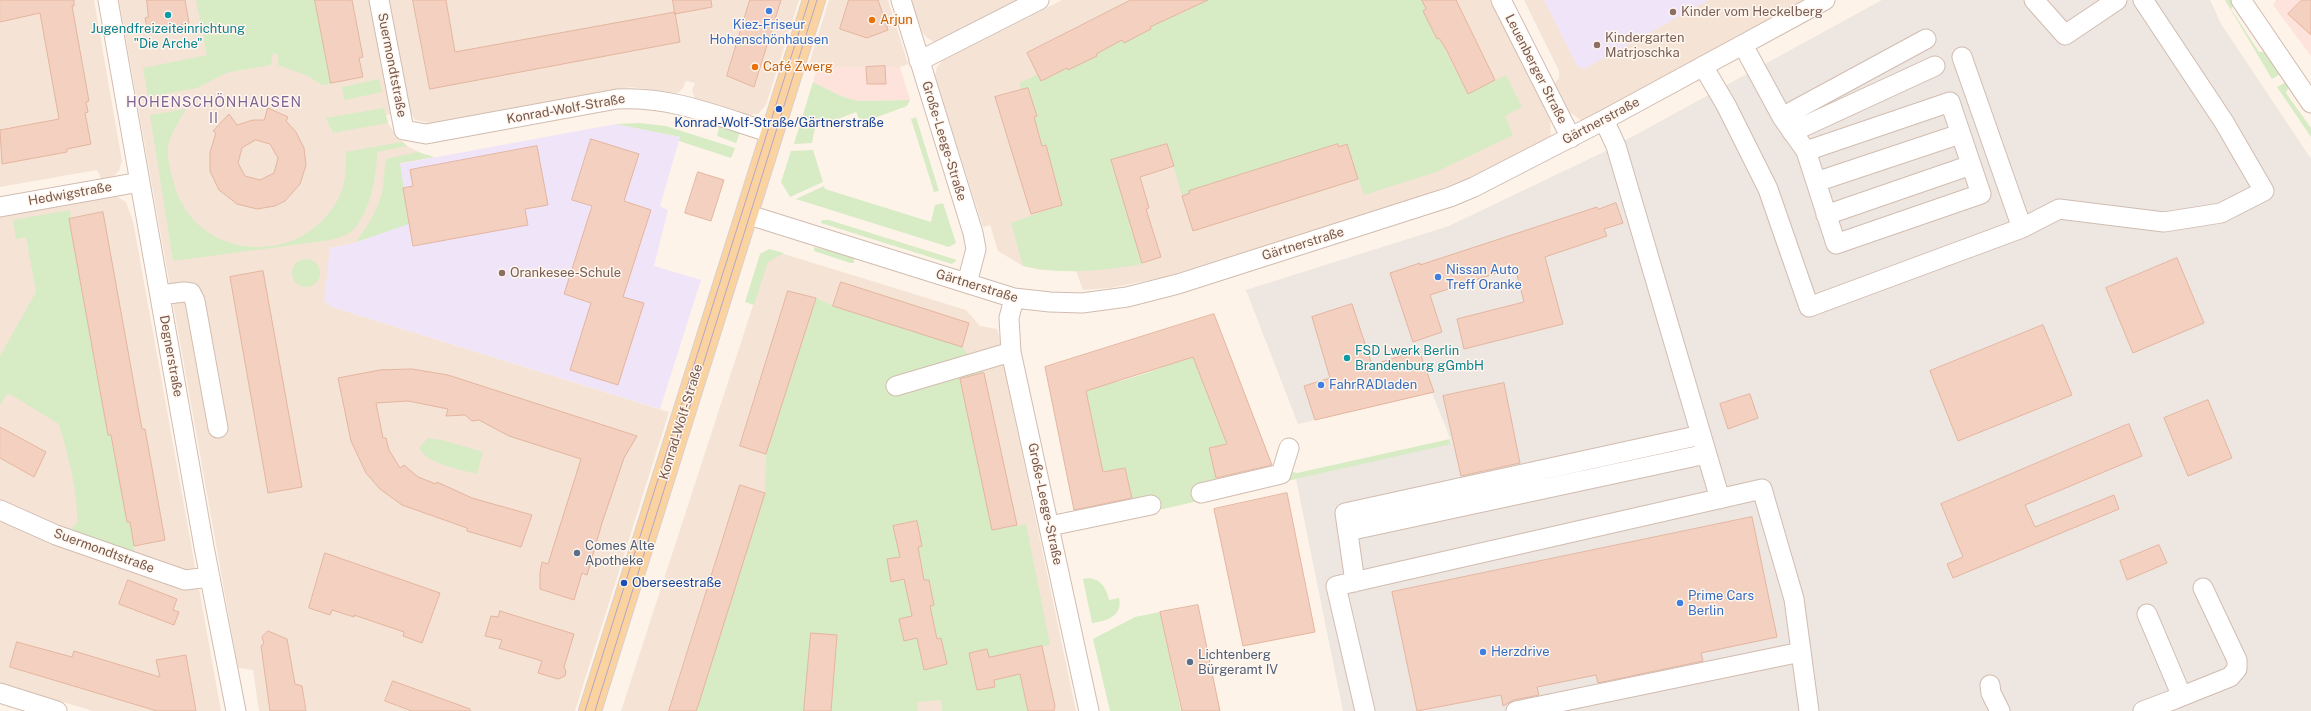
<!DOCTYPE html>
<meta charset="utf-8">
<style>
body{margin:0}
canvas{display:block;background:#fdf3e8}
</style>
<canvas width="2311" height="711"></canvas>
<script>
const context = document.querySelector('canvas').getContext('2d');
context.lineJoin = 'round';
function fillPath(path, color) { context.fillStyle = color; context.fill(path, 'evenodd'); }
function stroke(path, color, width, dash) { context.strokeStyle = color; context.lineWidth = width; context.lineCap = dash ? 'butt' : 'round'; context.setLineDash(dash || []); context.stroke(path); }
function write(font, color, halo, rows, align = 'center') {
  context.font = font + ' "Public Sans",sans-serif'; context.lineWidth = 3; context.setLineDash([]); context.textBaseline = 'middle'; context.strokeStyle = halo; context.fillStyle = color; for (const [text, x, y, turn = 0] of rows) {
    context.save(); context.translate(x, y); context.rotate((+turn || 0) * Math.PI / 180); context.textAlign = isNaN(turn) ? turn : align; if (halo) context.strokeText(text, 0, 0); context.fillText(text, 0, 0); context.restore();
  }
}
fillPath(new Path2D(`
 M0,0H94L122,161L119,171L114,176L103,182L97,170L0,187Z
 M119,0H372L394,114L386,115L388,123L396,136L409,147L425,155L434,157L388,166L397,228L354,243L330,248L332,307L669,412L575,711H259L253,670L238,668Z
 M387,0H799L766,105L758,114L746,115L695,99L692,90L695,83L686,81L683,88L678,93L631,87L429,123L415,120L409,110Z
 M829,0H888L908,64L900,67H808Z
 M911,0H1026L936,43L927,38L922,32Z
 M1062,0H1492L1550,118L1551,138L1467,179L1399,204L1164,277L1110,288L1083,290L1076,271L1041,270L1023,266L998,251L990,225L983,227L935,77L937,67L942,61Z
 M1524,0H1806L1582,121L1565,109L1553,85L1559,78V71Z
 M116,196L126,202L133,221L221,711H93L0,683V216Z
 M771,250L966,310L980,326L997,329L1011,376L1007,382L1076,711H621Z`), '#f5e4d6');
fillPath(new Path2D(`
 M2276,0H2311V56L2273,5Z
 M817,67H900L910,100L857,101L841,96L813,82Z`), '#fde3dc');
fillPath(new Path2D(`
 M1882,0H2210L2221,24L2311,159V711H1343L1296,479L1452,443L1432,393L1298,424L1246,290L1449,226L1608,150Z`), '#ede6e1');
fillPath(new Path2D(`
 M1544,0H1709L1584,69L1577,66Z
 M616,124L680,137L660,206L668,210L654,266L701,280L660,409L332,307L324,301L330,248L354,243L397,228L388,166Z`), '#f0e4f9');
fillPath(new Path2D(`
 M196,0H315L332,84L322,85L308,76L278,65V55L273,53L271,65L235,71L224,74L197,88L148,97L143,68L207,55Z
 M1205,0H1422L1426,9L1423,11L1436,38H1439L1468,94L1506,75L1522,107L1505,116L1513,135L1436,172L1364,195L1347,144L1339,147L1338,144L1189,191L1190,193L1182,196L1167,144L1111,161L1142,264C1103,271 1062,275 1023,266L1011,223L1061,205L1052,178L1055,177L1046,145L1042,146L1034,117L1037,116L1028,88L1021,90L1019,83L1038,74L1042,81L1067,67L1068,70L1096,56V54L1122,40L1124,43L1151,29L1150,27L1177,12L1179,15Z
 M2225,0H2232L2234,3L2231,9L2259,52H2266L2280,74L2272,79Z
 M379,79L382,92L344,100L342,87Z
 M813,82L841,96L857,101L910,100L907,106L861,123L856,112L815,128L812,143L794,144Z
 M2286,82L2289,86L2286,93L2311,128V137L2277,87Z
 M384,108L388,123L333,133L326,118Z
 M186,109C180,120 170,134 168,147C167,158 170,169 173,180C191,260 300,271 338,199C346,185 346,168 346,152L401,142L407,146L377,152C377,175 369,223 346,235C342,237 336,238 331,240L173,261L150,115Z
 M916,117L939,191L934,192L911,119Z
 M640,123L666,126L735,148L731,158L679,141L680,137L616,124Z
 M720,124L740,132L736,143L717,136Z
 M813,150L823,182L790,197L781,182L791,151Z
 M418,152L434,157L400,163L409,224L356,242C367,227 377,211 382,193C384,181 384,170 386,159Z
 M824,186L825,189L931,222L935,205L943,203L956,243L949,247L796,199Z
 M70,210L71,218L69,219L108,435H111L127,522H130L135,554L70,530L77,523C78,491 68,455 59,424L8,393L0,405V356L36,292L26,237L16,239L13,220Z
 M822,220H829L957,260L952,264L821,223Z
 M814,247L854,257V263H850L814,251Z
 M769,249L784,253L768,262L754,305L745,302L760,254Z
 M292 273a14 14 0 1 1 28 0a14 14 0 1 1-28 0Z
 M816,298L833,306L962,347L984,373L960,379L992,530L1026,524L1050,645L989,657L987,649L969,653L977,690L995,687L994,680L1023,674V689L1028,711H942L941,700L917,702L918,711H830L837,635L812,633L804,711H696L765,493L766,454ZM916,521L922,546L918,547L925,580H929L934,605L930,606L937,639L941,638L947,664L924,669L917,638L904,640L899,619L912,616L904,579L891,581L887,560L900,557L893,526Z
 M1191,352L1227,444L1209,448L1217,480L1273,467L1297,473L1450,439L1451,444L1079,528L1132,499L1125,468L1102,472L1085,386C1112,388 1156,369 1183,360Z
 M428,438L442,440L483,452L477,474C460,469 428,465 419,448Z
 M1089,578C1102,580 1106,588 1109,600L1119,598C1123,616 1107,621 1092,623L1083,579Z
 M1160,612L1181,711H1110L1093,639L1135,617Z`), '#d7ebc5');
const building = new Path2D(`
 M0,0H74V6H72L89,101L86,102L88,112L85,113L91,144L67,149V152L2,164L0,130L59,119L40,13L0,22Z
 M147,0H185L189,23L148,32L145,18L148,17Z
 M315,0H352L363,57L359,58L363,77L331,83Z
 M413,0H446L455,52L675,12L680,42L430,89Z
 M673,0H711L712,7L675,14Z
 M750,0H781L754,87L727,76Z
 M849,0H878L888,30L867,38L840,29Z
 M1131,0H1208L1150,27L1151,29L1124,43L1122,40L1096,54L1097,56L1068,70L1067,68L1041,81L1027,53Z
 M1422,0H1456L1495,80L1468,94L1447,51L1439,38L1437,39L1423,11L1426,9Z
 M2302,0H2311V35L2288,14Z
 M885,66L886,84H867L866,67Z
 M1028,88L1037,116L1034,117L1042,146L1046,145L1062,205L1031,214L995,97Z
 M268,108L288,117L286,121L296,132L304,148L306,165L300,184L285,201L275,206L257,209L237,204L219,190L210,171V152L216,133L213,131L229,114L237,125L253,120H264ZM256,140L270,144L278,158L274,173L260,180L245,176L238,163L242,148Z
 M591,139L639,154L624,201L651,210L623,297L644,303L618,385L570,370L591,303L564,294L592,206L572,200Z
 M1167,144L1174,166L1140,177L1149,208L1146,209L1161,257L1142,263L1111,160Z
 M1338,144L1339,147L1347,144L1358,179L1193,231L1182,196L1190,193L1189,191Z
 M537,146L548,205L525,209L528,225L413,246L403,188L413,186L410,170Z
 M698,172L724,180L711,221L685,213Z
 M1616,203L1623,223L1604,229L1607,236L1545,257L1563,324L1464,349L1457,319L1524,302L1515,267L1430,295L1442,332L1413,342L1390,273L1420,263V265L1597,207L1598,209Z
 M103,212L142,429H145L165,540L134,546L130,522H127L111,435H108L69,219Z
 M2177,258L2204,323L2133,353L2106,288Z
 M263,271L302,487L268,493L230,277Z
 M841,282L969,323L962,347L833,306Z
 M788,291L816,298L766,454L740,446Z
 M1352,304L1372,365L1419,350L1434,392L1315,420L1304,386L1330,378L1312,317Z
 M1214,314L1272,465L1216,478L1209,448L1227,444L1193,357L1086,391L1103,472L1125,468L1132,498L1074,510L1045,367Z
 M2043,325L2072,395L1958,441L1930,371Z
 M412,369L448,375L637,436L624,458L602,523L587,575L582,573L574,600L540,589V572L542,562L548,564L581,459L509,436L479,420L472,421L465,415L446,416L448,409L408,401L376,403L383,438H386L389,450L400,468L404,465L418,477L436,484L437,482L472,498L532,515L521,547L467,531V528L402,505L380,489L366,473L351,441L338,378L380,370Z
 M984,373L1017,525L992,530L960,379Z
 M1504,383L1520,463L1461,476L1443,396Z
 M1750,394L1758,418L1728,429L1720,404Z
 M2208,400L2232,458L2188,476L2164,418Z
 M2129,424L2142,456L2025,505L2035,527L2114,495L2119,509L1953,578L1947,564L1963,557L1941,504Z
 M0,427L46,452L34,477L0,458Z
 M740,485L765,493L698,706L696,711H669Z
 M1287,493L1315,632L1243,646L1214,509Z
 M1752,517L1777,637L1701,653L1703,661L1598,683L1596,675L1537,687L1539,695L1514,700L1503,706L1501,695L1417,711L1392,592Z
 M917,521L922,546L918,547L924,580H929L934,605L930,606L937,639L941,638L947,664L924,670L917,638L904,641L899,619L912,616L904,579L891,582L887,559L900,557L893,526Z
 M2159,545L2167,563L2127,580L2120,561Z
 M325,553L440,593L422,643L403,636L404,632L354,615V617L332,610L330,615L309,608Z
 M128,580L177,599L173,610L179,612L174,625L119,604Z
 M1198,605L1220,711H1182L1160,612Z
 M500,611L574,634L564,667L566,671L565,676L558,679L538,673L542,661L499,648L502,640L485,636L491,616L498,617Z
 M268,631L287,639L295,684L302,686L306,711H270L261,646L264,644L262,637Z
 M811,633L837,635L831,711H804Z
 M17,642L72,657L74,651L160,677L156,660L186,655L196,711H157L10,667Z
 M1042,646L1055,706L1054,711H1028L1020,674L994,680L995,687L977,690L969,653L987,649L989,657Z
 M393,681L470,709V711H412L385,701Z`);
fillPath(building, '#f3d0bf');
stroke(building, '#e5b59f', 1);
const minor = new Path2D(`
 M108,0L204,547L236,711
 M379,0L404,130L426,134L617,99C673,96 719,117 772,133
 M901,0L973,233L976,249L967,283
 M1501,0L1571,138
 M2034,0L2065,35L2117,0
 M2241,0L2311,103
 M1743,45L1782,117L1806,151L1816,182L1960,134
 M1962,57L2022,228
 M919,61L1039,0
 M1703,66L1726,105L1768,189L1809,307L2022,228L2059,209L2164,222L2221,213L2264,191L2224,122L2143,0
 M1782,117L1926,39
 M1604,120L1616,146L1720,499
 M1792,132L1935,66
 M1806,151L1950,102L1981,194L1836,244L1816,182
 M0,207L140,182
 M746,214L1014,298L1050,302L1082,303L1127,297L1178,284L1450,197L1474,187L1604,120L1825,0
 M1826,215L1971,165
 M160,295L184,292L191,293L195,301L218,428
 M1014,298L1009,318L1011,352L1089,711
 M896,386L1011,352
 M1201,493L1281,474L1289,448
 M0,510L56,535L185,580L210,577
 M1050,526L1151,505
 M1348,531L1706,454
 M1355,582L1345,513L1701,435
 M1990,685L1991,693L2000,711
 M0,693L57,711
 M2175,699L2230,677L2237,669V660L2203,588
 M1365,711L1336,586L1762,489L1794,599L1809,711
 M1516,711L1801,652
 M2143,711L2175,699L2180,692L2147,614`);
const major = new Path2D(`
 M590,711L814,0`);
stroke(minor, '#d2bcb0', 21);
stroke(major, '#d9d0cd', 24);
stroke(minor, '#fff', 19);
stroke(major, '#fbd3a0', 22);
stroke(new Path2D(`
 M585,711L809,0
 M595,711L817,0`), '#b5a5c7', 1);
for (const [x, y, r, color] of [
 [769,11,4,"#3f7fe0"],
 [1673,12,4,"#8d6e63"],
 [168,15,4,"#0f9aa8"],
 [872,20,4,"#e8710a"],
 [1597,45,4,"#8d6e63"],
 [755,67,4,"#e8710a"],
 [779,109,4,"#1a4fb4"],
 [502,273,4,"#8d6e63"],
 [1438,277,4,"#3f7fe0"],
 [1347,358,4,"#0f9aa8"],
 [1321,385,4,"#3f7fe0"],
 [577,553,4,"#5c6f8a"],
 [624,583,4,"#1a4fb4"],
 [1680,603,4,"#3f7fe0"],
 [1483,652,4,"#3f7fe0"],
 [1190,662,4,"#5c6f8a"]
]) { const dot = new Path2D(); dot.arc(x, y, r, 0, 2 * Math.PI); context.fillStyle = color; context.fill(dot); stroke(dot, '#fff7ef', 1.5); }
write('13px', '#785e54', '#fff7ef', [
 ["Kinder vom Heckelberg",1681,12],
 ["Kindergarten",1605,38],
 ["Matrjoschka",1605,53],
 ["Orankesee-Schule",510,273]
], 'left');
write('13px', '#c56008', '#fff7ef', [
 ["Arjun",880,20],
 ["Café Zwerg",763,67]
], 'left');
write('13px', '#366cbe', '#fff7ef', [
 ["Kiez-Friseur",769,25,"center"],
 ["Hohenschönhausen",769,40,"center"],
 ["Nissan Auto",1446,270],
 ["Treff Oranke",1446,285],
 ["FahrRADladen",1329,385],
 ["Prime Cars",1688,596],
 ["Berlin",1688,611],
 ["Herzdrive",1491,652]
], 'left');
write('13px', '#0d838f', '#fff7ef', [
 ["Jugendfreizeiteinrichtung",168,29],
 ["\"Die Arche\"",168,44],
 ["FSD Lwerk Berlin",1355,351,"left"],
 ["Brandenburg gGmbH",1355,366,"left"]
]);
write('13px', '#78584b', '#fff7ef', [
 ["Suermondtstraße",392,65,79],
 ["Leuenberger Straße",1536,69,63],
 ["Konrad-Wolf-Straße",566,109,-10],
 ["Gärtnerstraße",1601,121,-28],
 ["Große-Leege-Straße",944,141,73],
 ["Hedwigstraße",70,194,-10],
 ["Gärtnerstraße",1303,244,-17],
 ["Gärtnerstraße",977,286,17],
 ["Degnerstraße",171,356,80],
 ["Konrad-Wolf-Straße",681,422,-73],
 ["Große-Leege-Straße",1045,504,78],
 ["Suermondtstraße",104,551,20]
]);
write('13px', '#164399', '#fff7ef', [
 ["Konrad-Wolf-Straße/Gärtnerstraße",779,123],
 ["Oberseestraße",632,583,"left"]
]);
write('13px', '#4e5e75', '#fff7ef', [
 ["Comes Alte",585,546],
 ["Apotheke",585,561],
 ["Lichtenberg",1198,655],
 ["Bürgeramt IV",1198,670]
], 'left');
context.letterSpacing = '1px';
write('14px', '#7f6394', '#fff7ef', [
 ["HOHENSCHÖNHAUSEN",214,103],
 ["II",214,119]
]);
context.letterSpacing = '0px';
</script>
